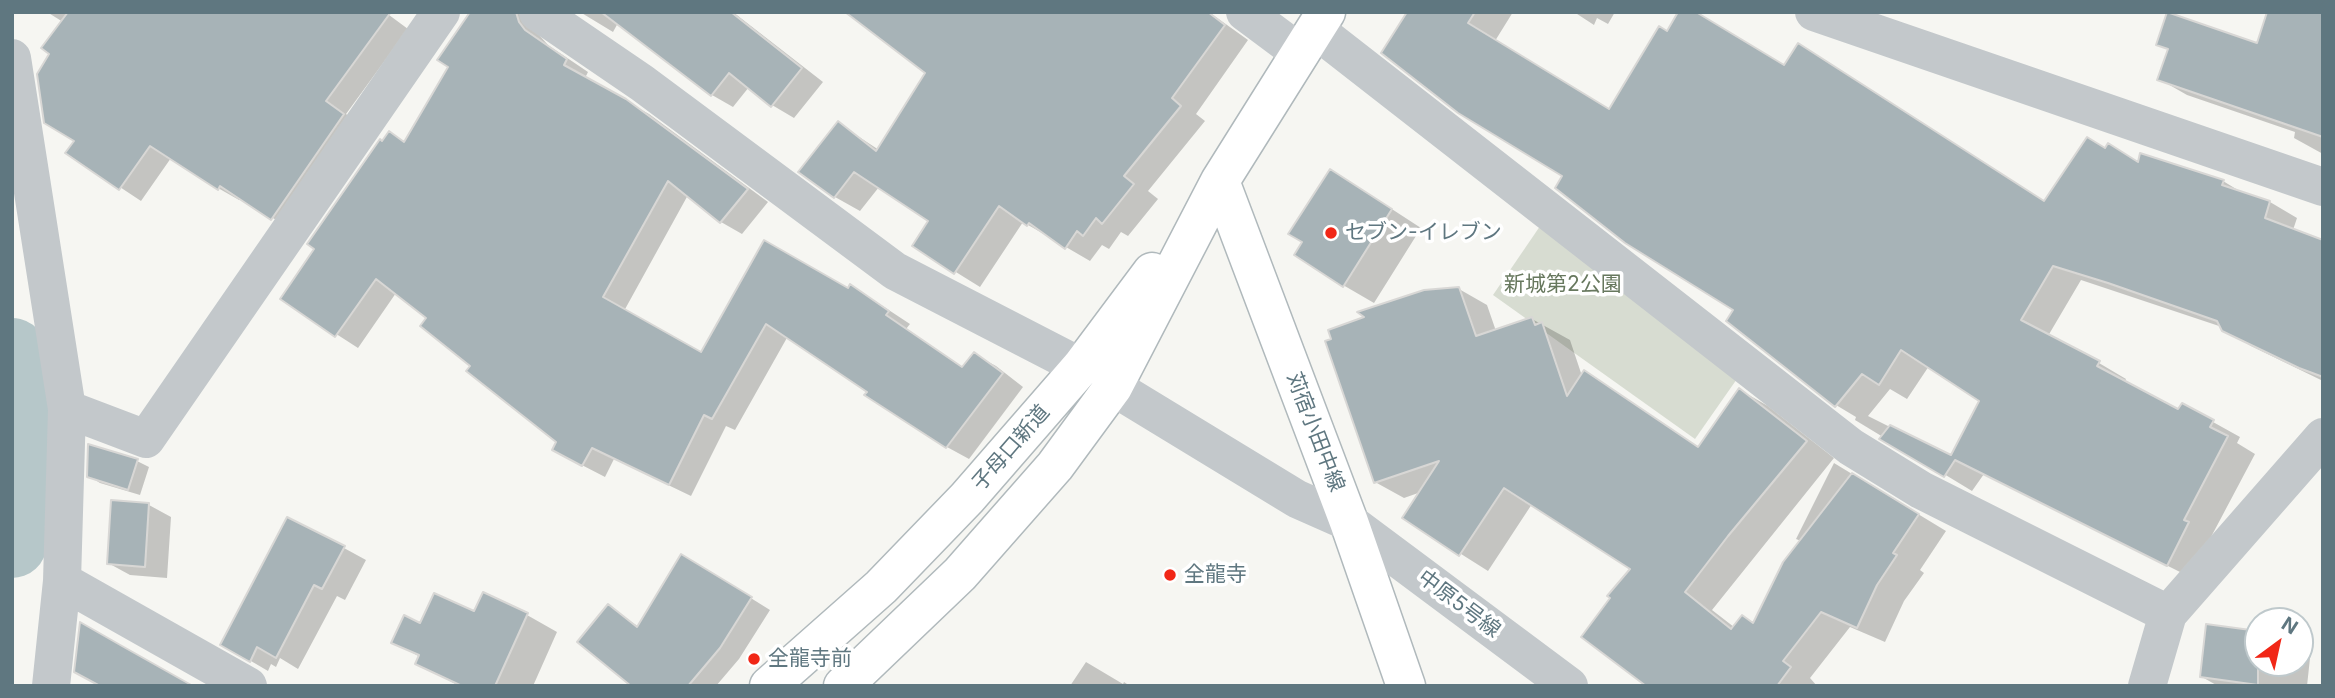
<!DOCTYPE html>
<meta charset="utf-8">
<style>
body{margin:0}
#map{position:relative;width:2335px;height:698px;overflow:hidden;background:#f6f6f2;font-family:Inter,sans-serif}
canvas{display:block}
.frame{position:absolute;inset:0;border:14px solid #5f7780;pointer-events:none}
.north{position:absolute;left:2244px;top:607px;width:70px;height:70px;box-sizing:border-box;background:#fff;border:2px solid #bfc9cc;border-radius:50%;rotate:33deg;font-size:19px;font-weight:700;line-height:28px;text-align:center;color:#5f7780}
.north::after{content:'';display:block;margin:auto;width:24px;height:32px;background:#f12717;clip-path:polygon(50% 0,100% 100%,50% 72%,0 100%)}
</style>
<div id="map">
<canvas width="2335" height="698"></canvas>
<div class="frame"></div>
<div class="north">N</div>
</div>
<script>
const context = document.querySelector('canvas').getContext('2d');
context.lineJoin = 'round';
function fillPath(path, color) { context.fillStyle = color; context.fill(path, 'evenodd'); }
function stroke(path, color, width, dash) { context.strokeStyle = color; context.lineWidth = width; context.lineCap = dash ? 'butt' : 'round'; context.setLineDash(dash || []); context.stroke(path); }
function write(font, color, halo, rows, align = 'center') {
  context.font = font + ' Inter,"Noto Sans JP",sans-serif'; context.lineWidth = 7; context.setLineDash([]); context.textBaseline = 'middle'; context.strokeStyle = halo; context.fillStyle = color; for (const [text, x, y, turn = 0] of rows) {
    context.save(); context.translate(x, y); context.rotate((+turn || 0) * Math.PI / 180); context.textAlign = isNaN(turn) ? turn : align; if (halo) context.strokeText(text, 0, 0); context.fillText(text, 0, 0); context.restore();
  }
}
fillPath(new Path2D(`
 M1549,213L1746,366L1695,439L1493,295Z`), '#d7dcd1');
fillPath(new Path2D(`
 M47,12H385L408,29L346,114L364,127L292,230L241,198L239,200L218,188L171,158L141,201L67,152L76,140L51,53L63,22Z
 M472,12H542L540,36L548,45L588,72L585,78L649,114L768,202L742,234L721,222L688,195L624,311L701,354L765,242L848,290L851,287L872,299L910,324L906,329L964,368L974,354L996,366L1023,387L969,459L947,447L788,336L735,430L726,426L691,496L614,459L605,477L576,462L558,441L473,365L428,318L396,293L358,348L282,299L317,249L390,133L406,142L450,66Z
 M580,12H733L823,82L794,118L772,105L749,87L733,107L712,95L618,23L613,32Z
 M1182,12H1209L1248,40L1196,114L1205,121L1148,191L1158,199L1128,236L1121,232L1109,249L1102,245L1090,261L1023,222L980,287L914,246L930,221L879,187L860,211L835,197L838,123L879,150Z
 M1416,12H1513L1495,41L1610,111L1668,33L1785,67L2046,202L2106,150L2139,163L2223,181L2246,195L2270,202L2297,218L2293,230L2323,242V381L2251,346L2222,327L2081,280L2048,336L2099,363L2126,379L2124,383L2179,412L2183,405L2213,422L2240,437L2237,443L2255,454L2211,537L2196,580L1984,474L1972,491L1855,420L1856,417L1836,405L1736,310L1564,176ZM1929,366L1981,400L1952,458L1868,416L1890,389L1907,399Z
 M1574,12H1615L1608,24L1597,18L1594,25Z
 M2323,12V154L2294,138L2295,132L2187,95L2159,79L2170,50L2158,44L2258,45Z
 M1361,189L1421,228L1374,303L1343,285Z
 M1459,289L1487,305L1496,331L1532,319L1570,340L1582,376L1584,373L1612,389L1700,448L1740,390L1768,406L1834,458L1712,610L1734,627L1754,624L1801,541L1796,539L1834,463L1946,531L1920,570L1924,573L1904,601L1885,642L1850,627L1810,678L1817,686H1649L1632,569L1532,504L1488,571L1404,518L1421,492L1404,498L1375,482Z
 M90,446L137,461L149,467L140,495L100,483L89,476Z
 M149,505L171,517L167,578L130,575L108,563Z
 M344,548L366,560L345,600L337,596L298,669L280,658L276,667L271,664L268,671L222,644Z
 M701,567L770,610L739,659L716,686H634L608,606L639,627Z
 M475,614L527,615L557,632L533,686H459L417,663L420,657L393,642L420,625Z
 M2258,632V663H2300V642L2311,649L2307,686H2218L2202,677Z
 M1086,662L1123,684L1124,682L1130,686H1070Z`), '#0003');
stroke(new Path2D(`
 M12,353L18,393L12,543`), '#b6c7c9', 70);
const building = new Path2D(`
 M68,12H391L326,101L344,114L271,220L220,186L218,190L150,146L119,190L65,153L74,141L44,123L37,74L49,54L41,48Z
 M470,12H516L519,22L525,30L567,59L564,65L626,99L748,189L720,223L668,181L603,297L701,352L764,240L848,288L850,284L889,311L886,315L962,367L974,352L1003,373L946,448L864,395L867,392L766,324L712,419L704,415L669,485L592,448L582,466L552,450L556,442L466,371L470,366L420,326L426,318L376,279L335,337L280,299L314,249L307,244L380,139L382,141L389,131L404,142L448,67L437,60Z
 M601,12H731L802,68L771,107L729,73L711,96Z
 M845,12H1208L1225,25L1172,98L1181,106L1124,176L1134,184L1102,224L1096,218L1083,236L1077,231L1065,249L1029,223L1027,226L999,206L954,274L912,246L928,221L854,172L834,198L798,172L838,121L876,151L925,73Z
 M1407,12H1475L1468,23L1609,109L1659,26L1667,31L1678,12H1696L1784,65L1798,43L2044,201L2087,137L2105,148L2108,143L2138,162L2140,153L2224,180L2222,185L2270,201L2265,218L2323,240V377L2299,368L2222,331L2217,321L2108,283L2053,266L2021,320L2100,361L2097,366L2178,409L2182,403L2214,420L2210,427L2228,436L2184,520L2189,522L2167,566L1955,460L1944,477L1879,439L1890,425L1951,455L1979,401L1901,350L1879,385L1862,374L1835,407L1726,321L1733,310L1625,243L1555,188L1562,176L1458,113L1381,53Z
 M2167,12L2257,43L2267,12H2323V137L2157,80L2168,49L2156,45Z
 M1330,169L1392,209L1343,287L1294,255L1302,242L1288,234Z
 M1459,287L1476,336L1532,317L1535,325L1542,322L1567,396L1584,370L1698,447L1739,388L1807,441L1728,536L1685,592L1731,629L1742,615L1753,623L1783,562L1852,473L1919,514L1893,553L1897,555L1877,585L1857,628L1821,612L1783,661L1791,667L1777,686H1646L1581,637L1610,598L1607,596L1630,569L1504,488L1459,556L1402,518L1439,461L1374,483L1325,341L1331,339L1328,330L1364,317L1357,312L1424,290Z
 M88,444L138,459L128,490L87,477Z
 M111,500L149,503L145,567L107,564Z
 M287,517L345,546L322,589L314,585L276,658L257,647L250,662L220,645Z
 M681,554L752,597L720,648L688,686H631L577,642L608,604L637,627Z
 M483,592L528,613L495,686H462L415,664L419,655L391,643L404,615L420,623L434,593L474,611Z
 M80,622L122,646L193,686H100L74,672Z
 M2206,624L2258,631V685L2200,677Z`);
fillPath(building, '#a7b3b7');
stroke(building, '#d8d7d5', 2);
const secondary = new Path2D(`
 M1220,181L1349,522L1406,686
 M769,686L881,587L967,498L1081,367L1152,272
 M843,686L960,574L1055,466L1113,387L1220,181L1326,12`);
stroke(secondary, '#b0b9bc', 41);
stroke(new Path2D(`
 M538,12L642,83L895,271L1081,367
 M1245,12L1300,53
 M1814,12L2323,187
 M1316,30L1851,447L1921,490L2168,614
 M12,58L67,409L62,581L51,686
 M1113,387L1297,499L1349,522L1569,686
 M67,409L146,439L441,12
 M62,581L248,686
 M2147,686L2168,614L2323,437`), '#c3c8cb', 38);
stroke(secondary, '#fff', 38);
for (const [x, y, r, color] of [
 [1331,233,7,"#f12717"],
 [1170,575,7,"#f12717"],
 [754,659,7,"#f12717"]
]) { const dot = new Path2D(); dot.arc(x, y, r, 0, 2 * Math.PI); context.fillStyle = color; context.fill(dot); stroke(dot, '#fff', 2.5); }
write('21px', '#5f7780', '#fff', [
 ["セブン-イレブン",1345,233],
 ["全龍寺",1184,575],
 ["全龍寺前",768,659]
], 'left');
write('21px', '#67785e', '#fff', [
 ["新城第2公園",1563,285]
]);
write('21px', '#5f7780', '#fff', [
 ["苅宿小田中線",1315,432,69],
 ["子母口新道",1011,448,-49],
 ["中原5号線",1459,604,37]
]);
</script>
